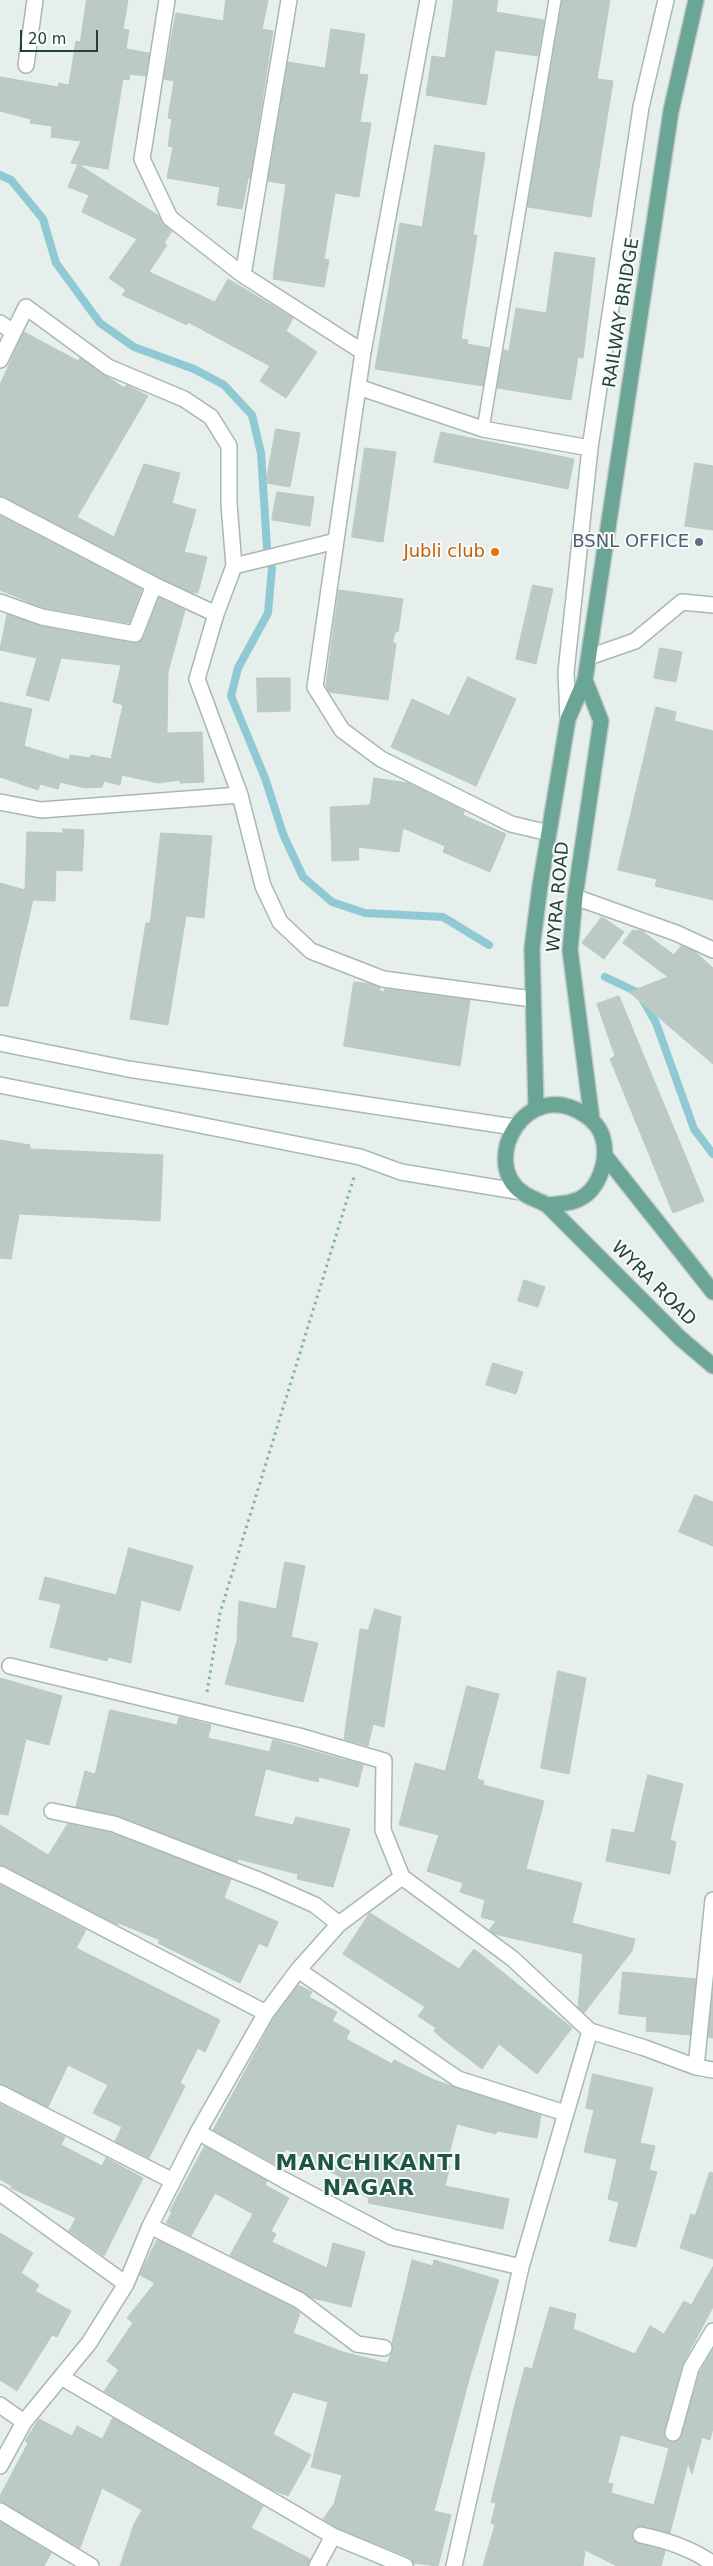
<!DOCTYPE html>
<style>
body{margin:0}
#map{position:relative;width:713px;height:2566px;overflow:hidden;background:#e6efeb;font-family:"DejaVu Sans",sans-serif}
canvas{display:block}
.scale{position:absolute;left:20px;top:30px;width:78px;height:22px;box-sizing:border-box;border:2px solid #24423a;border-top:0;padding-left:6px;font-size:15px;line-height:18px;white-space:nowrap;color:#24423a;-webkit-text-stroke:4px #f7fbf9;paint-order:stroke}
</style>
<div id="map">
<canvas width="713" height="2566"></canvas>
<div class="scale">20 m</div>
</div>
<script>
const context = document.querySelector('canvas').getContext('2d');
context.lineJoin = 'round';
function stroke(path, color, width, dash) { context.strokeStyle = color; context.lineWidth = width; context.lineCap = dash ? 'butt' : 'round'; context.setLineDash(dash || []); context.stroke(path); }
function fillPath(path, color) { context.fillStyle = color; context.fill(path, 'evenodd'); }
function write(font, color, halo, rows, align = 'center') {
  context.font = font + ' "DejaVu Sans",sans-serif'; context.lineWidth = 4; context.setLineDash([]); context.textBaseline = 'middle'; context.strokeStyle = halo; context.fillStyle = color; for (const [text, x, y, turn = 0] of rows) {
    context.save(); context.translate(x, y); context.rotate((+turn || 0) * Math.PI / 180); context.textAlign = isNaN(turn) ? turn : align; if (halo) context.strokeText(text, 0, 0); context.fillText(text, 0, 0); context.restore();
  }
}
stroke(new Path2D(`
 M0,175L11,180L43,219L56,263L100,323L134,347L194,369L224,385L252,415L261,453L267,548L272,568L268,613L238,668L231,696L265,778L283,834L303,877L332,902L365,913L443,917L489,945
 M605,977L639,993L656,1023L694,1129L713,1154`), '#8ec9d4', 8);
const building = new Path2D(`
 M87,0H128L123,29L129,30L126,49L149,53L146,76L130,74L129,80L123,79L108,169L78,164L159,216L164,225L172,231L164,243L167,245L149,272L215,302L228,279L293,318L286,331L317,352L286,398L260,381L270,366L188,322L187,325L122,295L126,290L109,278L137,239L82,212L89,195L68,187L78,164L71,163L81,141L51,137L52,126L30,123L31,119L0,111V77L58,87L59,83L69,85L76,41L80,42Z
 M226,0H268L262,29L273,31L250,178H248L242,209L217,205L220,187L167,178L173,147L168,146L172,119L168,118L174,81L164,79L176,13L223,21Z
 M454,0H498L496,12L544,20L538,56L495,50L486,105L426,95L432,56L445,58Z
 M562,0H610L597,79L613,81L591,217L528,207Z
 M331,29L365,34L359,74L368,75L360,122L371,123L359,197L335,193L324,259L329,260L324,287L273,279L286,184L268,181L288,62L325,68Z
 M435,145L485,153L473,235H477L461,339L468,340L467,344L489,348L483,386L375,369L400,223L422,227Z
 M555,252L595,258L583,358L578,357L571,400L497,388L504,350L509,351L516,308L546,313Z
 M24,332L78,361L80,358L124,388L127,385L148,396L77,517L114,537L144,464L180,473L172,503L196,510L184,552L207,557L198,593L190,592L158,577L0,496V385Z
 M276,429L300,433L290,487L266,483Z
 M441,432L574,459L568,489L434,462Z
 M365,448L396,452L383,542L352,537Z
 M695,463L713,466V530L685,526Z
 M277,492L314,497L310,526L272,520Z
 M0,516L142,589L129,623L44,608L0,590Z
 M533,585L553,589L536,664L516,659Z
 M339,590L403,599L398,632L396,631L392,642L396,644L388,700L329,692L326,686Z
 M159,598L185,610L168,672L167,733L202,732L204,782L180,783V780L158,783L122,775L120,785L104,781L102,787L85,788L60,782L58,789L40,784L38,790L0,777V702L32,709L24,746L69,760L70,755L90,758L91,755L111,759L123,705L113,702L121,665L61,658L49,701L26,695L37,658L0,650L7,614L40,626L137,643L144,637Z
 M660,648L682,652L676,682L654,678Z
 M468,677L516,699L476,786L391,747L412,699L449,716Z
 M257,678H290V711L258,712Z
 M656,707L676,712L674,721L713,731V900L655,886L657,879L618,870Z
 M374,778L408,783L464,811L463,815L506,834L490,872L443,852L445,846L403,828L399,852L358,847L359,860L332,861L330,807L370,805Z
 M63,829L84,830L82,871L56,870L55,901L33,900L8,1006H0V883L25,890L27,832L63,833Z
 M161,833L212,836L204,918L186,916L168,1025L130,1019L146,923H150Z
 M602,917L624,932L604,959L582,943Z
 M633,930L642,931L674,955L681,946L695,952L713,968V1064L629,992L668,977L623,943Z
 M354,982L371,984L380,988V991L384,992L385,989L470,1000L460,1066L344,1046Z
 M619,996L704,1201L673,1213L610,1059L615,1056L597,1004Z
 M0,1140L30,1145V1149L163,1155L160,1221L19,1214L11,1259L0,1258Z
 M524,1280L545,1287L538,1307L518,1301Z
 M493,1363L523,1372L516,1394L486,1385Z
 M695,1495L713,1502V1546L679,1532Z
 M129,1548L193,1566L180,1611L141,1600L131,1663L108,1657L107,1661L50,1647L61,1604L39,1599L45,1577L116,1595Z
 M285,1562L305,1566L291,1637L318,1643L303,1702L225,1684L237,1641L239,1601L276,1609Z
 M375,1609L401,1617L384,1727L373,1724L368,1746L344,1739L360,1629L368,1630Z
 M558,1671L586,1678L569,1774L541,1768Z
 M0,1678L62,1696L49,1745L26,1739L8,1815L0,1814Z
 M467,1686L499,1694L477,1779L484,1781L483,1785L544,1801L526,1869L582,1883L572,1923L635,1939L632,1951L584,2013L578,2007L583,1954L494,1934L489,1930L496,1921L481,1917L485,1900L460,1892L463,1883L427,1871L439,1835L399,1825L415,1763L445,1771Z
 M110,1710L177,1725L179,1717L211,1725L208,1738L270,1752L254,1816L293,1825L296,1817L350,1829L333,1887L297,1879L298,1874L238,1859L237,1862L117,1815L76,1807L85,1771L95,1774Z
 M273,1740L363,1765L358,1787L319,1777L318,1782L266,1769Z
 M648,1775L683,1784L670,1840L676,1842L670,1874L606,1861L612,1829L634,1833Z
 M68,1824L111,1833L231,1879L224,1898L278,1922L267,1947L259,1943L240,1983L158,1943L160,1940L119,1923L118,1925L0,1865V1825L48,1855Z
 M0,1885L86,1930L76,1948L220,2020L205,2052L198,2048L180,2083L185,2086L149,2158L115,2141L122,2127L93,2113L108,2085L68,2065L48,2107L0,2084Z
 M370,1913L459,1969L474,1949L572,2028L537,2074L499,2044L482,2069L444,2040L434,2031L436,2028L418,2016L425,2007L343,1954Z
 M623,1972L696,1979L690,2035L646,2031L647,2017L619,2014Z
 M298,1985L312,1992L309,1997L337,2012L332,2021L350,2031L346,2039L392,2064L394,2060L434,2080L541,2115L537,2138L497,2131L496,2134L457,2124L446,2165L450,2166L445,2186L509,2199L503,2229L368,2203L369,2198L336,2182L339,2176L286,2149L277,2165L213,2130L274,2018Z
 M713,1993V2038L708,2037Z
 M593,2074L653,2088L640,2143L655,2146L649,2170L657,2172L636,2247L609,2241L619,2202L608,2199L617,2159L584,2152L594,2110L586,2108Z
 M0,2104L65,2137L61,2145L102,2166L106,2158L143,2178L104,2256L69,2231L76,2218L11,2188L12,2186L0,2179Z
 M205,2146L267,2181L265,2185L289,2198L271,2231L276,2234L272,2242L327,2268L333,2243L365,2252L351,2307L312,2298L230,2255L253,2214L215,2193L191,2236L166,2223L172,2212L170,2211Z
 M710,2172L713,2173V2259L680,2248L691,2214L695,2216Z
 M0,2233L33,2253L21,2273L39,2285L35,2291L71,2311L57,2337L52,2335L17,2391L0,2380Z
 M157,2240L294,2308L300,2313L293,2333L343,2352L387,2363L393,2350L392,2343L412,2260L433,2266L434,2260L499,2280L470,2376L434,2511L451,2515L438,2566L414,2563L409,2557L337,2528L323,2519L334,2504L342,2475L311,2467L328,2402L293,2392L273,2434L311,2455L288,2496L271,2489L104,2391L119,2370L107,2361L133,2323L127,2318L155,2283L140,2275Z
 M713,2267V2307L682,2365L664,2431L666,2439L670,2442L680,2439L700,2372L713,2349V2428L710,2440L702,2437L692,2474L688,2463L670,2533L643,2526L634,2528L632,2533L635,2542L665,2551L661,2566H617L585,2550L583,2566H483L495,2525L491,2523L496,2503L491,2502L515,2404L525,2367L532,2369L550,2307L576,2314L573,2329L635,2354L650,2326L664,2334L684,2301L691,2305ZM621,2435L669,2448L654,2505L611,2493L613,2484L608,2483Z
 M113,2418L263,2506L251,2528L310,2559L308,2566H120L134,2524L142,2510L102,2488L80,2548L0,2502V2496L28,2443L25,2441L39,2419L72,2436L77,2426L102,2439Z
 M0,2522L51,2553L44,2566H0Z`);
fillPath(building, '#bbcac4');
stroke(building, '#b8c9c2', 1);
const lane = new Path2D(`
 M483,429L555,0`);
const street = new Path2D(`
 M167,0L142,159L170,218L243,275L363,352
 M428,0L363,352L315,687L342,730L381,759L511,824L549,833
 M26,65L35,0
 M243,275L289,0
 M0,323L13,332
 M0,360L26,307L108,367L184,399L211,417L229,446V504L234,566L216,614L197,679L240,795L263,886L280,922L311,951L383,979L532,999
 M358,387L483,429L590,448
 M0,505L154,585L216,614
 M234,566L336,541
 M0,602L42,617L135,634L154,585
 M589,657L635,641L682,602L713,605
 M568,719L566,672L590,448L641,107L666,0
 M0,802L41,810L240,795
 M575,897L676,933L713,950
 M10,1666L299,1736L384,1761L383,1830L402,1877L513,1959L590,2031L645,2048L696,2067L713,2070
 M52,1811L114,1824L261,1881L315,1905L339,1924
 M0,1874L266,2013
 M298,1970L458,2079L565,2113
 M696,2067L713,1900
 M0,2093L173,2181
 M198,2132L284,2180L392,2237L521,2267
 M0,2193L126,2284
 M150,2226L299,2300L357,2344L384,2348
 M61,2377L333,2536L317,2566
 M0,2405L24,2422
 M673,2433L691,2368L713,2331
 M0,2466L24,2422L89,2343L126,2284L150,2226L198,2132L266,2013L298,1970L339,1924L402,1877
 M0,2511L91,2566
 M641,2535C665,2540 693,2549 713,2564
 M333,2536L405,2566
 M454,2566L521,2267L590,2031`);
const secondary = new Path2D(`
 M0,1043L128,1069L514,1127
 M0,1085L360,1157L401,1172L522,1192`);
const primary = new Path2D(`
 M585,680L601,721L575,897L570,950L592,1120
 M536,1109L532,948L540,886L568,719L585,680L671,111L696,0
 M606,1157L713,1292
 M547,1205C556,1204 566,1204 574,1201C598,1194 609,1161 603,1139C601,1129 593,1120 585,1115C527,1075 478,1162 523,1193C530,1198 540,1201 547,1205L680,1338L713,1366`);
stroke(lane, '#a8b8b2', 14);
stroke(street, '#a8b8b2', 18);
stroke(secondary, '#a4bbb3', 18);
stroke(primary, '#c2cac8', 18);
stroke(new Path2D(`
 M207,1692L220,1613L354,1177`), '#86b3a5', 3, [2.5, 4]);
stroke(lane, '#fff', 11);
stroke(street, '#fff', 15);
stroke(secondary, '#fff', 15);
stroke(primary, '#6aa596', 15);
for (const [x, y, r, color] of [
 [699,542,5,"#5c6f8a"],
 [495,552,5,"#e8710a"]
]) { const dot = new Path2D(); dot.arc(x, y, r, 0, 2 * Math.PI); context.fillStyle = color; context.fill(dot); stroke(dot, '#f7fbf9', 2); }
write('18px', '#24423a', '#f7fbf9', [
 ["RAILWAY BRIDGE",622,313,-81],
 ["WYRA ROAD",559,897,-85],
 ["WYRA ROAD",653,1284,45]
]);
write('18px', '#4e5e75', '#f7fbf9', [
 ["BSNL OFFICE",689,542]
], 'right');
write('18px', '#c56008', '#f7fbf9', [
 ["Jubli club",485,552]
], 'right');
context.letterSpacing = '1px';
write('bold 22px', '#1f5548', '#f7fbf9', [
 ["MANCHIKANTI",369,2164],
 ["NAGAR",369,2189]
]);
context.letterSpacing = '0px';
</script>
